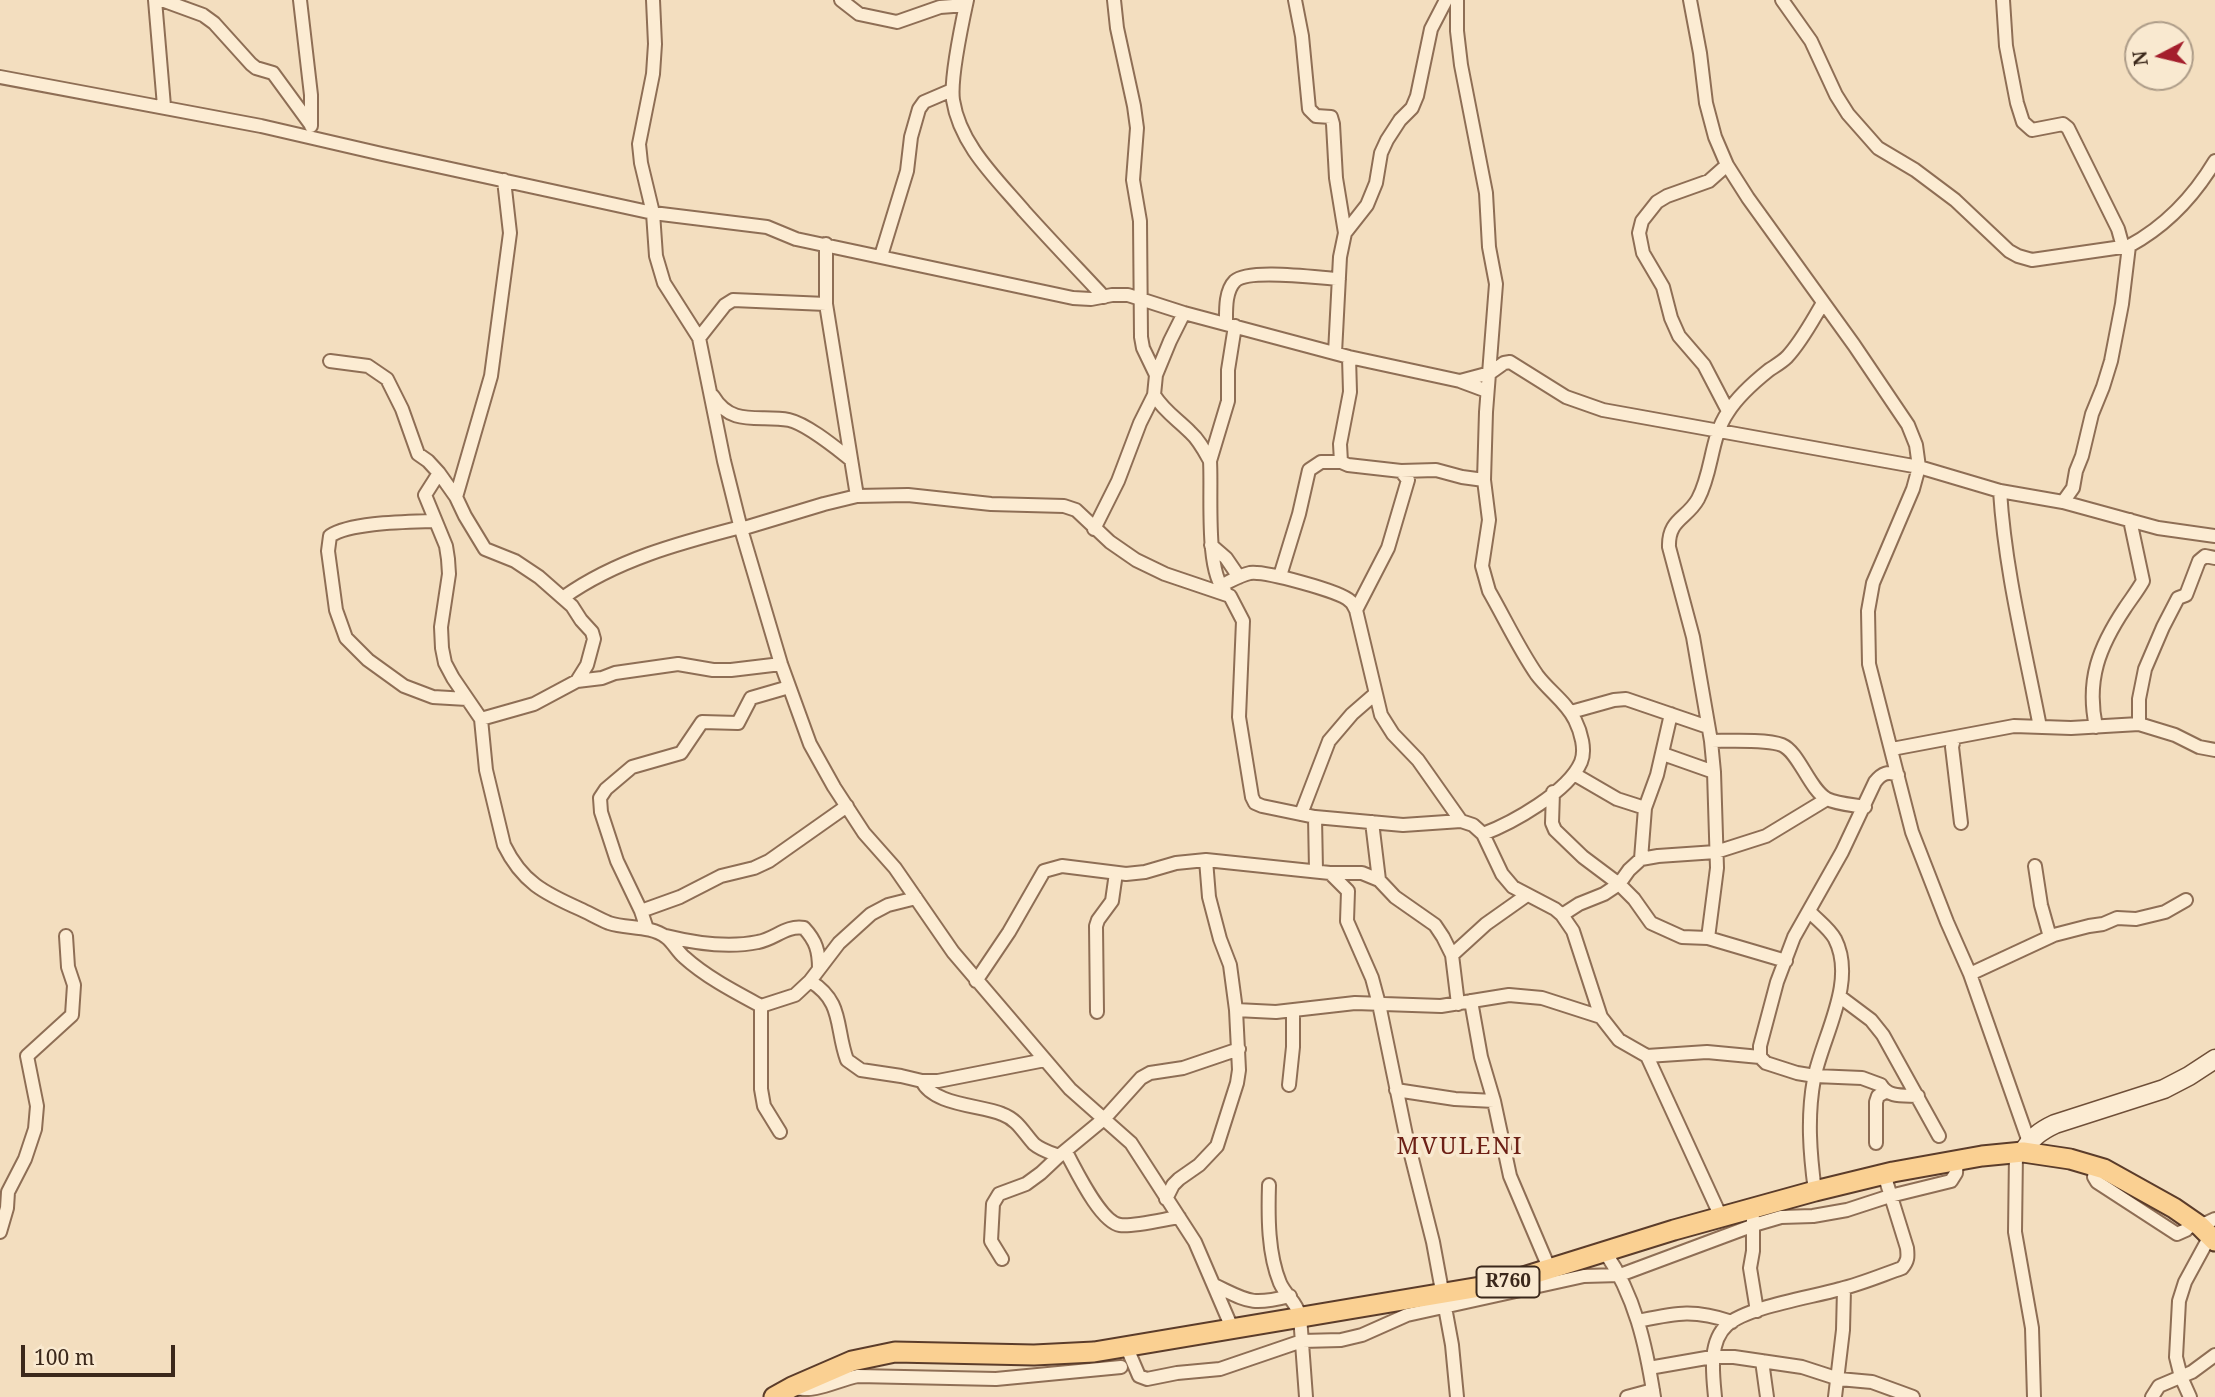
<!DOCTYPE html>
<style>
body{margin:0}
#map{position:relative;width:2215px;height:1397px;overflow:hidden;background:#f3debf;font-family:"Noto Serif",serif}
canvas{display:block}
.north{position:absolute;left:2124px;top:21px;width:70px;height:70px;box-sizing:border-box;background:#f9e9d0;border:2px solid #ad9c88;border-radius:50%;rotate:263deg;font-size:19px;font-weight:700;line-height:28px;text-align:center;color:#3b281b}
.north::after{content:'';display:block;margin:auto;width:24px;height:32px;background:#a41e2c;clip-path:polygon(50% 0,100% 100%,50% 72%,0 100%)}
.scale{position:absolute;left:21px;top:1345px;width:154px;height:32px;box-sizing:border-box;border:4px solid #3b281b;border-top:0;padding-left:9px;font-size:21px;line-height:24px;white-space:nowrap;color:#3b281b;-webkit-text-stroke:5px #f9e9d0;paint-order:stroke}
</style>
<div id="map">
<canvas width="2215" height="1397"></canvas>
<div class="north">N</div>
<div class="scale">100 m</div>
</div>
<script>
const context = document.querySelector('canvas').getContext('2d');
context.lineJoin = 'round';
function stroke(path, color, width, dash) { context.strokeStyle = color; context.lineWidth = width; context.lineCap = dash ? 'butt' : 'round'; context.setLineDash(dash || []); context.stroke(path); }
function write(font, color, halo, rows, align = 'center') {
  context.font = font + ' "Noto Serif",serif'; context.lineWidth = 7; context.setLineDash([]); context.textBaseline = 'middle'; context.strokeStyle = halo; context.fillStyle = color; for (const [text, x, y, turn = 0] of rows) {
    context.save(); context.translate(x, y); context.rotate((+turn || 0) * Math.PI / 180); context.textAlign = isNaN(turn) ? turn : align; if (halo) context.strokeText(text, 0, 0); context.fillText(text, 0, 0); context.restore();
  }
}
const street = new Path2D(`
 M155,0L164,106
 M162,0L203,15L214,23L251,64L256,68L273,73L311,125
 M300,0L311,95V126
 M653,0L655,44L653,74L639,144L641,163L653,213L656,256L664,283L699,338L724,461L741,529L781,664L810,744L834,787L864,833L895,868L953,952L1070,1089L1131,1143L1195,1242L1232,1328
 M841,0L859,14L897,22L940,7L966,5
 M967,0C962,23 950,78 953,100C960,145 996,178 1024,211C1050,240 1077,268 1104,297
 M1295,0L1302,36L1309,109L1316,116L1331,117L1333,124L1336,178L1345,233
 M1457,0V31L1461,65L1486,193L1489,247L1496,284L1486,412L1484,480L1489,520L1482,566L1489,591C1505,619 1519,649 1537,675C1549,691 1567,703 1575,720C1581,732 1586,750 1581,762C1568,792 1512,823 1483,834
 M1690,0L1700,53L1706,103L1715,137L1727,165L1748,198L1854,345L1908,425L1916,445L1919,467L1913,489L1873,583L1868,611L1869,664L1912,832L1947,922L1970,974L2029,1142
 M1782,0L1811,41L1836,95L1848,114L1878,148L1915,170L1955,200L2009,251L2018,256L2032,260L2129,246C2166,226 2194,196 2215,161
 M2003,0L2006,46L2017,103L2023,122L2032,130L2063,124L2068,128L2118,229L2123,247
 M0,77L261,126L382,154L653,213L767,227L796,239L1073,298L1091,299L1112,295H1128L1184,313L1349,357L1460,381L1487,391
 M1727,165L1709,181L1667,196L1657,202L1642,221L1639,233L1643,253L1663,287L1671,318L1679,336L1704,365L1728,411
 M826,244V304L857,496
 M881,256L907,171L911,137L919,109L924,102L952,90
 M1226,324C1226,310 1225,291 1235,281C1249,268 1319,278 1339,279
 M699,338L725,305L733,300L826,304
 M1335,353L1340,257L1345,233L1367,205L1376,183L1381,153L1387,140L1400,120L1412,108L1417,96L1431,29L1446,0
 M1349,357L1350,392L1340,444L1341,462L1348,465L1401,471L1408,480L1388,548L1356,610
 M330,361L368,366L387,379L402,409L418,454L428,461L439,473L456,497L465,516L485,549L515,561L539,577L572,606L581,620L592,632L594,639L587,665L577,681
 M1156,375L1170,341L1184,313
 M1460,381L1490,373L1504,363L1510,362L1566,397L1603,410L1919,467L2000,491L2063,502L2158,528L2215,536
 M1154,395C1164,411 1177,419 1190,432C1199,440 1204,450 1210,461C1212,491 1205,571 1225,591
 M713,396C732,428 761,414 789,420C807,424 836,448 850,459
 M1210,461L1228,401V370L1235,326
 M1401,471L1436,470L1462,477L1484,480
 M439,473L425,495L446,546L448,559L449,574L441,627L442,648L445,663L453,678L481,719L486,770L504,845C522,882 544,893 580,909C589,913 599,919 609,923C627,929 650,925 666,937C673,942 677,951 684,957C706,977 735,992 761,1006V1089L764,1106L780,1132
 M2000,491C2005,571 2025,649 2040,727
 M456,497L491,376L510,233L504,180
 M2063,502L2073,488L2076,471L2082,456L2092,414L2103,387L2111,361L2122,304L2129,246
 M435,521C408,522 351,522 330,536L328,551L336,610L346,638L368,660L404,686L433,697L467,699
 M741,529L824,504L857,496L908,495L991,504L1064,506L1076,510L1110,542L1136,560L1165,574L1230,596L1243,621L1239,717L1252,797L1255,803L1262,806L1315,817L1403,825L1461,821L1473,825L1483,834L1502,874L1513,887L1555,909L1562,915L1573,931L1601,1017L1619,1040L1647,1056L1721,1217
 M1094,529L1118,481L1140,423L1154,395L1156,375L1143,348L1141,337L1140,221L1133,180L1137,128L1134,106L1117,28L1114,0
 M1211,545L1226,558L1239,577
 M1280,576L1299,514L1309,470L1321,462H1341
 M1220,586C1229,582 1240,575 1250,573C1265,571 1340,591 1350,601C1353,603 1354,607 1356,610L1381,715L1393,734L1418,760L1461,821
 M564,597C616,560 679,543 741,527
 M1571,712L1614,700L1626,699L1708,727
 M481,719L534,704L577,681L602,678L615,673L678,664L713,670H731L781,664
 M2139,724V699L2145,669L2163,627L2178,598L2186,595L2199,561L2205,556L2215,558
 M2096,727C2086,680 2099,647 2125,608C2131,599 2138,590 2143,581L2130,520
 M1954,739L1952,747L1961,823
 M1711,741C1728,741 1767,739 1782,745C1799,752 1809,789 1827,799C1837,804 1854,805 1865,807
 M1892,749L2014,726L2071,728L2139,724L2175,735L2199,747L2215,750
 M1663,754L1714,772
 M1574,774L1617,799L1645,808
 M1898,775C1888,771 1882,773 1875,782L1842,852L1794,937L1777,982L1760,1046V1057L1766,1063L1797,1073L1815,1076L1862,1078L1881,1085C1888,1098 1905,1095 1918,1096
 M1553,792L1552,823L1555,830L1583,857L1619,884L1634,899L1651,923L1682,937L1708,938L1786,961
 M1301,814L1329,741L1352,714L1375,694
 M1315,817L1316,870
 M1372,822L1379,880
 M1641,859L1645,808L1657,775L1671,714
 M2035,866L2041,905L2050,937
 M1330,873L1348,891L1347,921L1372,978L1379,1004L1406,1135L1433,1242L1452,1345L1457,1397
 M641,911L680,897L721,876L754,868L769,861L847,806
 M1809,911C1817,920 1829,928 1835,939C1857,982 1822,1037 1814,1079C1807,1117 1810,1154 1815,1191
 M1562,915L1579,904L1604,894L1619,884L1629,870L1641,859L1658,856L1716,852L1766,836L1827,799
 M647,929L641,911L617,861L601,812L600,798L606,789L632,767L681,753L702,722L738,723L751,698L789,687
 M666,936C694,943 729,948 758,942C775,939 786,925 804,928C816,941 819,951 819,969
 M1708,938L1717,868L1714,772L1711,741L1693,637L1669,547C1668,519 1687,519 1698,499C1713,471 1710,438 1728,412C1738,396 1754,382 1769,370C1775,366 1782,362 1787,357C1802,341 1812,321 1823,303
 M1452,955L1486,924L1527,895
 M1970,974L2054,935L2089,926L2103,924L2117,918L2136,919L2165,912L2186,900
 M810,981C844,1002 835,1027 847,1060L861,1070L901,1076L922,1081H938L1045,1060
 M976,981L1009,932L1044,871L1062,866L1126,874L1145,872L1176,863L1206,860L1330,873H1362L1379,880L1395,897L1435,925L1443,937L1452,955L1458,1004
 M1839,996L1871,1020L1883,1035L1939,1136
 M1471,1001L1481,1057L1494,1101L1510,1176L1550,1270
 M761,1006L795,995L810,981L839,943L871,914L888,905L916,898
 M1236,1010L1276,1012L1355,1003L1441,1006L1509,995L1542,998L1601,1017
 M1097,1012L1096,926L1098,920L1112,901L1116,873
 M1647,1056L1707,1052L1760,1057
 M922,1081C933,1105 980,1105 1002,1114C1018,1120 1023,1132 1034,1144C1041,1150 1051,1153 1059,1156
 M1289,1085L1293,1047V1011
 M1396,1090L1455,1099L1494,1101
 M1876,1143V1102L1878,1096L1885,1092
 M1066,1152C1075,1168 1100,1222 1120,1225C1133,1227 1165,1219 1179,1217
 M2016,1153L2015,1232L2032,1328L2034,1397
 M2096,1167L2094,1177L2097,1182L2177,1234L2186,1230L2194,1222
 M1269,1185C1268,1217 1268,1254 1280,1283C1286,1296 1296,1301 1300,1316L1306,1397
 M1166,1199L1173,1185L1179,1179L1199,1165L1217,1146L1237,1083L1239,1070L1236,1010L1230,965L1220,939L1209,897L1206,860
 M1753,1218V1251L1750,1268L1757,1311
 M2200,1226L2215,1219
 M0,1232L7,1208L8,1192L25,1159L35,1129L37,1106L27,1056L72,1015L74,985L68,967L66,936
 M1605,1252C1635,1296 1646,1345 1654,1397
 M1002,1259L991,1241L993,1204L999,1194L1026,1184L1041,1173L1059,1156L1105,1118L1141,1078L1150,1073L1183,1068L1239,1049
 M1214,1285C1248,1301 1250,1306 1290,1296
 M1638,1321C1677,1313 1693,1309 1732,1322
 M1127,1348L1139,1376L1147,1379L1177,1373L1220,1369L1302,1341L1341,1340L1362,1335L1407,1315L1584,1276L1620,1275L1757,1224L1781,1217L1813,1216L1847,1210L1890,1196L1951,1181L1956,1173L1957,1159
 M1762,1361L1767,1397
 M1649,1368L1712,1357H1734L1802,1367L1839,1379L1872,1382L1913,1397
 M795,1388C816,1393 837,1380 858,1376L996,1379L1121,1367
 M1627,1397L1653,1390
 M1715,1397C1713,1375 1708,1342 1727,1325C1747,1307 1813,1297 1840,1289C1861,1284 1882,1275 1902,1268C1908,1261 1908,1257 1907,1248L1884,1174
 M1835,1397L1843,1330L1844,1289
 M2152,1397L2159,1386L2192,1372L2215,1355
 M2190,1397L2181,1377L2176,1357L2179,1301L2185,1282L2210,1236`);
const secondary = new Path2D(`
 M2023,1152C2031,1138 2040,1131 2055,1124L2164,1089L2189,1076L2215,1059`);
const primary = new Path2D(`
 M774,1397L792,1387L852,1361L895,1352L1034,1355L1094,1352L1504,1283L1674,1230L1815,1191L1893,1172L1982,1156L2023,1152L2070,1159L2104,1169L2174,1208L2200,1226L2215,1241`);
stroke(street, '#8e6e55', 16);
stroke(secondary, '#6f4f38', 21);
stroke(primary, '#5b3c2a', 23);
stroke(street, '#fcecd3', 12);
stroke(secondary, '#fcecd3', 18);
stroke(primary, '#fad092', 19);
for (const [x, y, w] of [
 [1508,1282,63]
]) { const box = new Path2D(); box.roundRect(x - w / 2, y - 15.5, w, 31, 5); context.fillStyle = '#f9e9d0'; context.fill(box); stroke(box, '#3b281b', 2); }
write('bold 19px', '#3b281b', null, [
 ["R760",1508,1282]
]);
context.letterSpacing = '2px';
write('24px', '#6d2016', '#f9e9d0', [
 ["MVULENI",1460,1147]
]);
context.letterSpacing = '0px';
</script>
